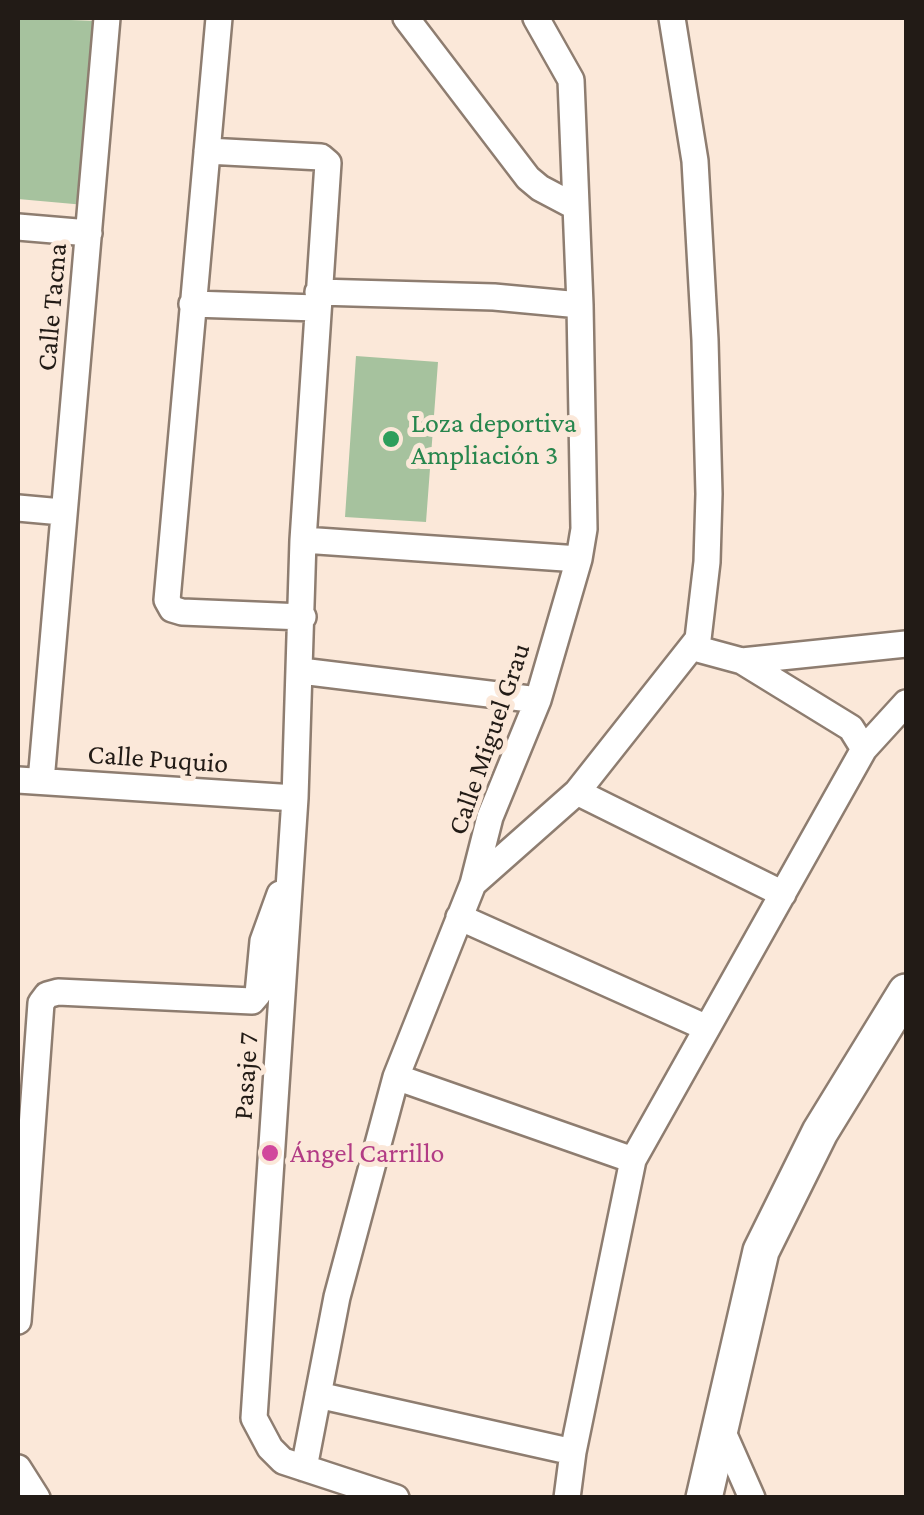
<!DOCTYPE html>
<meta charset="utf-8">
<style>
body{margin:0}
#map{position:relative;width:924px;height:1515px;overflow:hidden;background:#fbe8d9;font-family:"Crimson Pro",serif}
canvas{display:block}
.frame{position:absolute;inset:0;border:20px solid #221b16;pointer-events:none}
</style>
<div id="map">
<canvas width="924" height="1515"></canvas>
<div class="frame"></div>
</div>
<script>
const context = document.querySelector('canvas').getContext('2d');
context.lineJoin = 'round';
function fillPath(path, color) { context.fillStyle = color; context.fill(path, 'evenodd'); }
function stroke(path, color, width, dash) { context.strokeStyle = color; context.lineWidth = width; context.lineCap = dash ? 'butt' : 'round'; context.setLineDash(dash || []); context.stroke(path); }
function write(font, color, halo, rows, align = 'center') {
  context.font = font + ' "Crimson Pro",serif'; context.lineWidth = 10; context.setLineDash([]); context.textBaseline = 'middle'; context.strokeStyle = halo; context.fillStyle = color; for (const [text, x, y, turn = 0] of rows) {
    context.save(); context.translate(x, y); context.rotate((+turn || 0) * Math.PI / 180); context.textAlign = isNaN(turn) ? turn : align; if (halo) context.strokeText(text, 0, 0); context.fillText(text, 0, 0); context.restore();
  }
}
fillPath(new Path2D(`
 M18,18L97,21L85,205L18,199Z
 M356,356L438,362L426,522L345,517Z`), '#a6c29e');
const street = new Path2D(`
 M219,18L167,600L172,609L182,612L303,617
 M406,18L528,178L540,188L576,207
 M207,151L321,157L328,163L303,540L295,798L254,1418L270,1448L283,1461L396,1498
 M18,227L89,233
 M318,292L494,297L580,305
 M192,304L317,308
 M18,508L62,512
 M303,540L579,559
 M694,648L742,661L851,728L864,749
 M742,661L906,644
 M301,671L538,700
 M18,780L295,798
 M41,781L107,18
 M577,792L783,894
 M473,884L577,792L698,639L707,562L709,494L705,340L695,161L672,18
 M459,917L707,1028
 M396,1077L633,1160
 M18,1321L41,1003L47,995L58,992L252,1001L258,994L263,941L280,894
 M318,1395L573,1452
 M722,1430L752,1498
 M18,1468L37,1498
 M304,1468L337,1297L396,1077L473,884L490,817L538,700L579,559L584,529L580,305L571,80L536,18
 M567,1498L573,1452L633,1160L864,749L906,703`);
const secondary = new Path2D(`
 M704,1498L761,1251L820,1132L906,992`);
stroke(street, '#8e7d70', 30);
stroke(secondary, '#8e7d70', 40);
stroke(street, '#fff', 25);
stroke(secondary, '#fff', 35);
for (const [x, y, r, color] of [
 [391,439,10,"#2e9e5b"],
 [270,1153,10,"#d1479c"]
]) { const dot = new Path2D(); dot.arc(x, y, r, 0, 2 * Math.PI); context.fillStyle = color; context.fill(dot); stroke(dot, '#fbe8d9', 4); }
write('28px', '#221b16', '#fbe8d9', [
 ["Calle Tacna",52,307,-85],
 ["Calle Miguel Grau",489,739,-71],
 ["Calle Puquio",158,759,4],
 ["Pasaje 7",246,1076,-86]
]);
write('28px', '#27864d', '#fbe8d9', [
 ["Loza deportiva",411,423],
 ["Ampliación 3",411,455]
], 'left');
write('28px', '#b23c85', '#fbe8d9', [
 ["Ángel Carrillo",290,1153]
], 'left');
</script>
